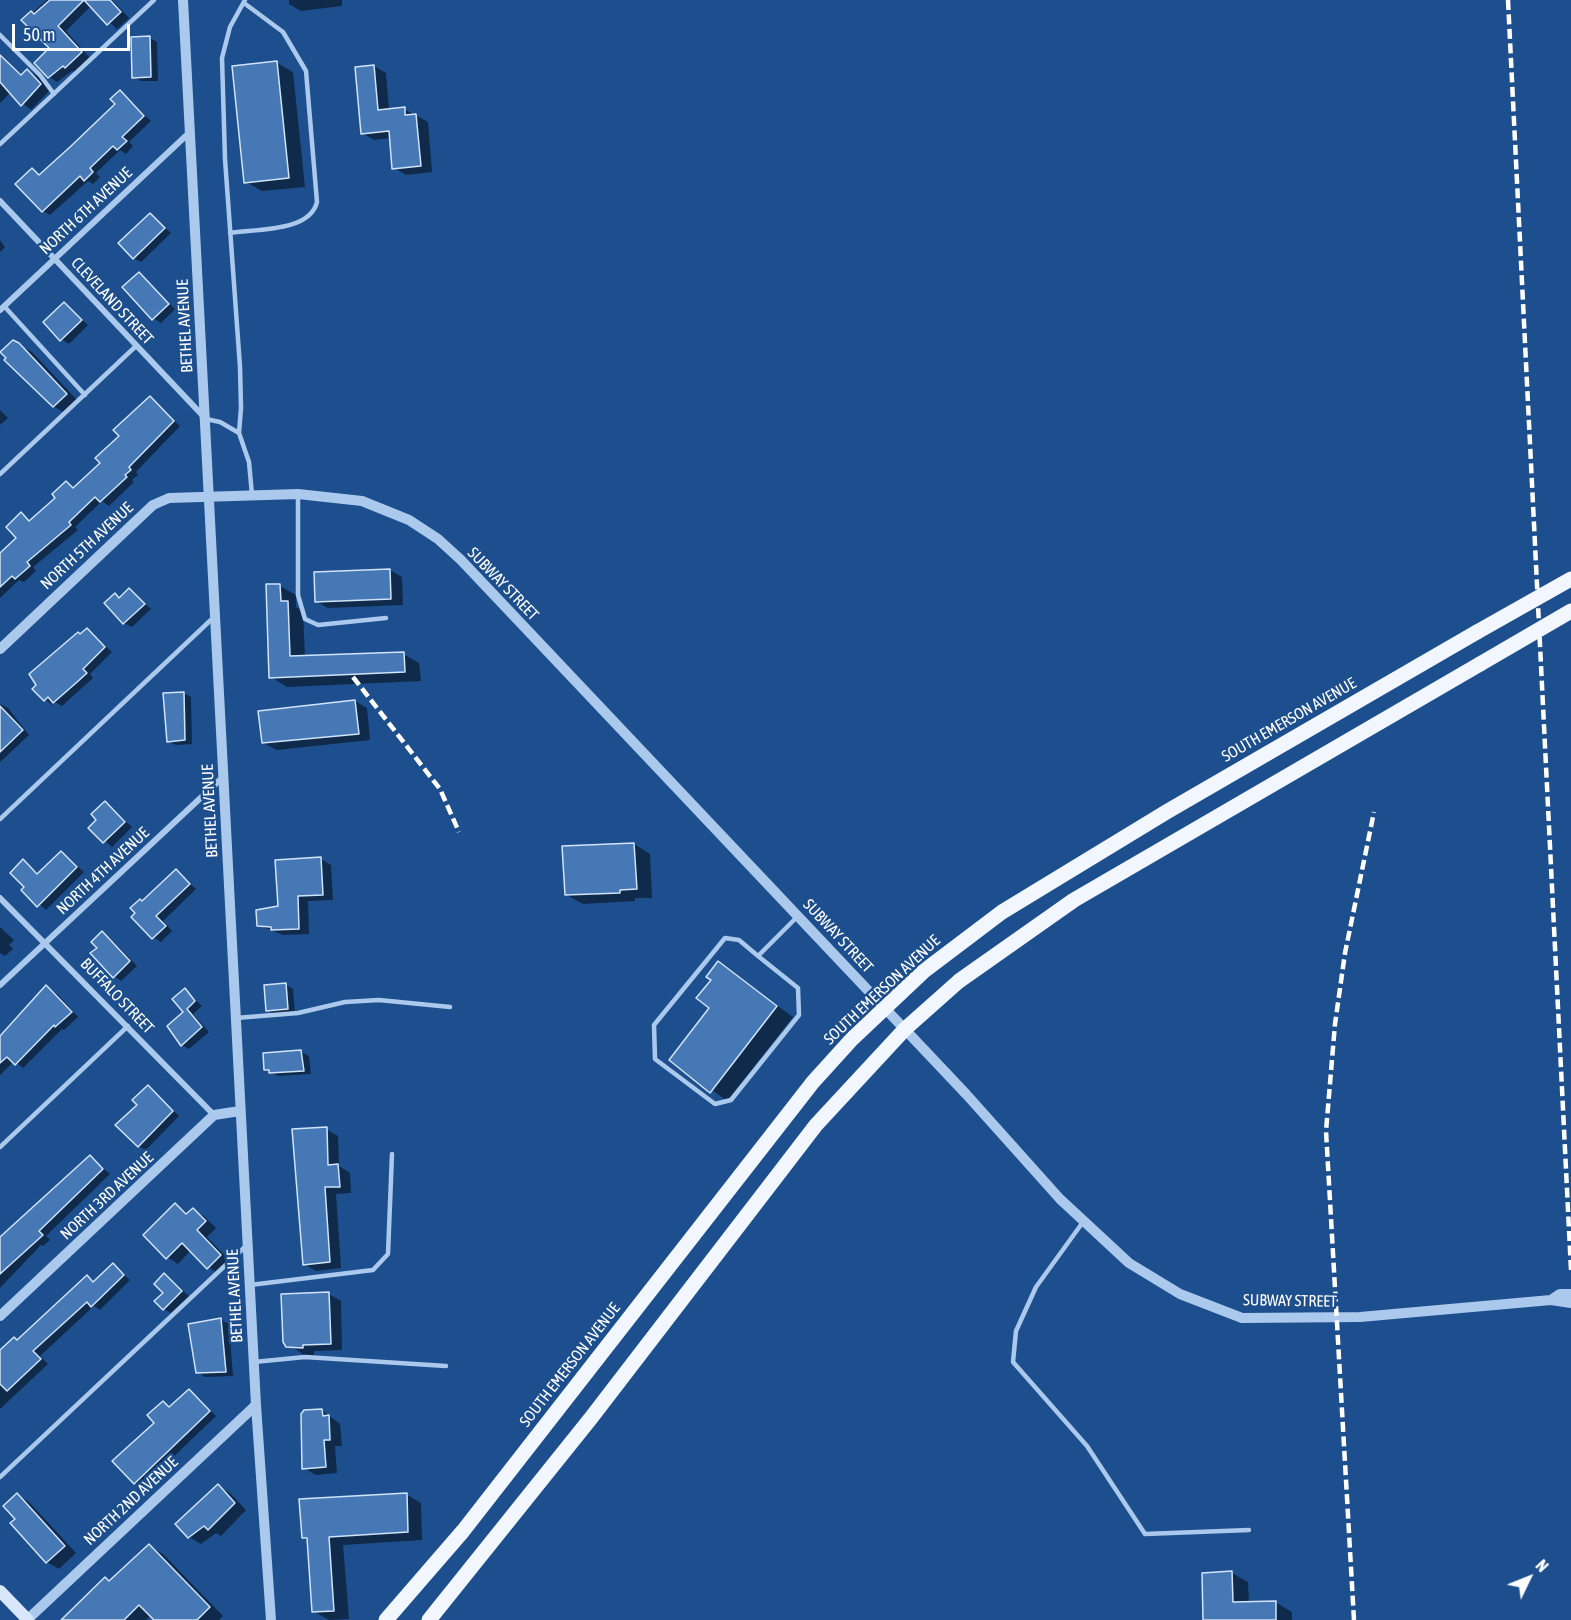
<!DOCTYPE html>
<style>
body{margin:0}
#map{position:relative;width:1571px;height:1620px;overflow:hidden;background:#1d4f8e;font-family:"Asap Condensed",sans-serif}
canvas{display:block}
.north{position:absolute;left:1499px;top:1548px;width:60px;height:60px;-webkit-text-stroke:4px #1d4f8e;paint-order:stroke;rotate:47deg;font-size:16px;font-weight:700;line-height:24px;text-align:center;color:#fff}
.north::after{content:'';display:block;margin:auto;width:21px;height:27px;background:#fff;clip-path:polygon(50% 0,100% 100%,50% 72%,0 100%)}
.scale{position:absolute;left:12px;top:24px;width:118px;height:27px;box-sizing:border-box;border:3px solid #fff;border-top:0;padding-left:8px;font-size:18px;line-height:21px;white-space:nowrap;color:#fff;-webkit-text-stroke:4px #1d4f8e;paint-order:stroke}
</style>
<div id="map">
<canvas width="1571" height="1620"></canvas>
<div class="north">N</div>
<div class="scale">50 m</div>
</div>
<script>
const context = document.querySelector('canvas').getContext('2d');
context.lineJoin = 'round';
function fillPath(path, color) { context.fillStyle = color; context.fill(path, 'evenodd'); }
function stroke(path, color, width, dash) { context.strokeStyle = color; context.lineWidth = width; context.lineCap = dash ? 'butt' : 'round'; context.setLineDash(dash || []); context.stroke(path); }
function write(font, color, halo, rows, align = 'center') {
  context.font = font + ' "Asap Condensed",sans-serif'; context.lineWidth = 5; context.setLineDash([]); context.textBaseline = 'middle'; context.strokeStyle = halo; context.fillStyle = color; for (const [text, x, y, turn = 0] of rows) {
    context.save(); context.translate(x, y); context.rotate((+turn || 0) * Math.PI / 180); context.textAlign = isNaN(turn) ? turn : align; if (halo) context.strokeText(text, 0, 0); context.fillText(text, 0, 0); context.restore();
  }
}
fillPath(new Path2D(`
 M47,0H112L129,18L117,29L91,6L66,31L90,58L75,72L72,71L57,82L48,76L51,48L24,20Z
 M289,0H342V6L301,11L289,4Z
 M150,38L157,42L158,81H141L134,77Z
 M0,55L23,75L28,71L37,76L50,90L31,110L10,93L0,103Z
 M277,63L293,72L305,187L262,191L246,182Z
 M374,66L386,73L389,110L404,109L428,122L432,172L406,175L394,168L391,138L374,140L362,133Z
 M120,92L151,121L129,142L133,146L126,154L120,150L96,173L100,177L93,184L88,181L50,215L43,211L32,170L41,175L117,104Z
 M150,214L171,233L141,262L134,258Z
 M0,240L5,247L0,252Z
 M139,274L175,309L161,323L153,318Z
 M64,304L88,325L69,344L61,339Z
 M13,342L32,352L78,401L65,413L53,406Z
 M150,398L180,426L136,472L138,475L132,480L134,482L109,506L102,501L75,527L78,530L33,567L36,571L24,582L19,580L0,598V555L18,538L21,514L31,521L58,498L66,483L75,489L102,463Z
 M0,410L8,418L0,425Z
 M390,570L402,577L403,605L328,608L316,601Z
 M280,586L296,595V607L303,611L305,657L403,654L419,663L421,681L287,687L271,677Z
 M130,590L151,609L132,627L124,623L115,595L121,598Z
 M88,630L112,652L90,674L93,678L62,706L55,702L52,705L34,689Z
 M183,693L191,697L192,744L176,745L168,741Z
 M355,701L367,708L370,740L277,750L265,744L260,712Z
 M0,704L8,708L29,735L0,762Z
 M105,803L132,827L112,847L91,828L98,821Z
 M634,844L650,854L652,898H635V901L583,904L567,895Z
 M61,852L84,872L46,910L23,890L26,887L24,861L39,874Z
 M321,859L331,865L333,900L308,901L309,934L283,935L258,925L279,908Z
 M176,871L196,889L163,921L172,931L161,942L153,937L143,902Z
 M0,927L14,940L9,945L13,949L5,956L0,953Z
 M103,933L110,938L137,966L121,981L114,976L99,948Z
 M719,963L793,1017L727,1101L671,1060L711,1008L713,980Z
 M286,985L293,989L295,1013L275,1015L267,1010Z
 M46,987L58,995L78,1017L64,1030L62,1029L23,1068L14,1061L0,1075V1037Z
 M185,990L202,1006L193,1014L209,1032L189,1049L182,1045Z
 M301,1052L309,1056L311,1074L278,1076L265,1070Z
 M149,1087L179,1116L146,1150L138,1146L139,1105Z
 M326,1129L338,1136L339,1166L350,1173L351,1193L336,1194L341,1268L316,1271L304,1264Z
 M90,1157L110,1174L46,1236L50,1240L43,1246L41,1245L0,1288V1241Z
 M176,1205L189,1214L193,1210L204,1216L216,1228L207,1237L231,1262L219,1274L208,1267L191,1250L178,1264L167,1257Z
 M113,1265L130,1280L100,1310L94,1306L40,1356L48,1364L0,1409V1355L87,1277L96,1282Z
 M165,1275L189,1296L171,1313L164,1309Z
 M329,1294L341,1301L342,1350L314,1351V1355H304L284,1341Z
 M221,1320L229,1324L233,1376L205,1377L198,1372Z
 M189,1390L216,1416L142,1487L135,1483L163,1402L171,1407Z
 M322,1410L340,1424L342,1446H335L337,1473L316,1475L304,1468Z
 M218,1486L230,1493L246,1510L221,1536L216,1533L201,1544L189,1537Z
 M406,1494L421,1503L422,1540L343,1545L349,1619L329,1620L313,1611L308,1541L303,1538Z
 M17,1495L29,1502L76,1553L59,1569L47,1562L17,1519Z
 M149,1546L163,1554L223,1616L219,1620H156L151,1615L146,1620H73Z
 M1232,1573L1248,1582L1249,1603L1275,1602L1292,1612V1620H1205Z`), '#0007');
const building = new Path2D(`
 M50,0H110L121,12L107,25L84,0L58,26L82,52L65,68L63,66L48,78L34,63L49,48L21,20L31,11L34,14Z
 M150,36L151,77L132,78L131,37Z
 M0,55L21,75L27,69L41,84L21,106L0,82Z
 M277,61L289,178L244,183L232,66Z
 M374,65L378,110L405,107V115L416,114L421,166L392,169L389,131L361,134L355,67Z
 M120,90L144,116L122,137L127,141L117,150L113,146L90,168L93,172L84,181L80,176L42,212L15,184L32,168L39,175L70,147L115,104L110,99Z
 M150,213L165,228L133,259L118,243Z
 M139,272L169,304L152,320L122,287Z
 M64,302L82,320L60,341L43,322Z
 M13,340L19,343L67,394L53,407L4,360L6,358L0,352Z
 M150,396L174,421L129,467L131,470L125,475L127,477L100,502L95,497L69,522L71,525L27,562L30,566L15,579L12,576L0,587V553L16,538L6,527L21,512L29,521L55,498L52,494L66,481L73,488L100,463L95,458L119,436L113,430Z
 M390,569L391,599L315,602L314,572Z
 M266,584H280L281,601H288L290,656L404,652L405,672L269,678Z
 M129,588L145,604L123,624L104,603L115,593L119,598Z
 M87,628L105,647L83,669L87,673L76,683L53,703L48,697L44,701L32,689L36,685L29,674L78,632L80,634Z
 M184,692L185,740L167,742L163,693Z
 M355,700L359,734L262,743L258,711Z
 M0,706L23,730L0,752Z
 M105,801L125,822L103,843L88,828L96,820L91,814Z
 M634,843L637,889L620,890V893L565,895L562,846Z
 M61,851L77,867L37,907L21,890L24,887L10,873L23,859L37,874Z
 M321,857L323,895L298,896L299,929L271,930V927L257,926L256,910L278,906L275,860Z
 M176,869L190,884L156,916L166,926L152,939L131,917L135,913L130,908L140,899L142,901Z
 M102,931L130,961L113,978L90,953L97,948L91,942Z
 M718,961L777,1006L710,1093L669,1060L709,1008L696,998L711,980L706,977Z
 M286,983L288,1009L266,1011L264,985Z
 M46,985L72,1012L55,1027L54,1025L15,1065L7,1057L0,1063V1036Z
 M185,988L195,1001L187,1009L202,1027L181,1046L167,1026L183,1012L172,999Z
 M301,1050L304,1071L269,1073V1070H264L263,1053Z
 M148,1085L173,1111L138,1147L115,1125L137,1105L132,1100Z
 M327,1127L328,1165L338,1164L340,1187H325L330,1262L303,1265L292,1129Z
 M90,1155L103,1169L39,1231L43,1235L0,1274V1237Z
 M175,1203L186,1214L193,1208L206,1221L197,1230L221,1255L207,1269L182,1243L166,1259L143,1235Z
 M113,1263L124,1275L91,1307L87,1302L33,1351L41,1359L7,1391L0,1384V1350L14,1337L17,1340L87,1275L93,1282Z
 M164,1273L182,1291L163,1310L154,1301L163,1293L154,1284Z
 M329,1292L331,1344L303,1345V1348L286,1347L283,1342L281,1294Z
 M221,1318L226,1372L196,1373L188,1324Z
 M189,1389L210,1411L134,1484L112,1461L154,1423L147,1415L163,1401L169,1407Z
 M322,1409L323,1416L329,1415L330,1440H324L326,1467L302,1469L301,1414L304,1410Z
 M218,1484L235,1503L208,1530L204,1526L188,1538L175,1524Z
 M17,1493L65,1546L46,1563L10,1523L15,1519L3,1506Z
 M407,1493L408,1532L329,1537L334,1611L312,1612L307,1538H302L299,1499Z
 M149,1544L210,1607L197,1620H154L139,1605L124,1620H61L105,1577L109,1581Z
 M1232,1571L1233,1602L1276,1601V1620H1203L1202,1573Z`);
fillPath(building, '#4678b6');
stroke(building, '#d1e4f9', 1.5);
stroke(new Path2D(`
 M245,0L230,27L222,58L225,159L240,367L241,408L239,433L249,462L252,495
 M0,35L40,75L54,94
 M0,144L154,0
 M230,233C256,229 310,232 317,202L306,71L283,32L244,3
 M4,306L85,395
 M206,419L220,422L239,433
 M0,474L136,346
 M298,494V595L305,619L318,625L386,618
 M0,819L214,617
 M758,956L739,940L725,938L654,1025L655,1059L715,1104L731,1100L799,1015L798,988L758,956L798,916
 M236,1018L298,1013L345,1002L379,1000L450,1007
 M0,1147L128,1026
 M1083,1222L1036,1287L1016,1331L1013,1362L1087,1446L1145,1534L1249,1530
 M250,1285L373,1270L388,1254L392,1154
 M254,1362L305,1357L446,1366
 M0,1477L247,1245`), '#abc9ed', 4.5);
stroke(new Path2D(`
 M0,201L205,418
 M0,310L190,132
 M0,898L214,1115
 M0,985L223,777`), '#abc9ed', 6);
stroke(new Path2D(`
 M183,0L256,1405L271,1620
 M0,649L153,505L169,498L298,494L362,501L409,520L438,539L461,560L966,1094L1060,1199L1129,1263L1180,1294L1242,1318L1360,1317L1551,1300L1571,1303
 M1551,1300L1560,1294H1571
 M0,1316L214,1115L240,1111
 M27,1620L256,1405`), '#abc9ed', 10);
stroke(new Path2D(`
 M0,1591L28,1620`), '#d8e7fa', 12);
stroke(new Path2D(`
 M386,1620L463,1531L813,1082L852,1039L924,971L1002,912L1168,811L1477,632
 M429,1620L591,1418L816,1125L905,1029L959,981L1074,900L1480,664`), '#f2f7ff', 15);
stroke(new Path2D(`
 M1508,0L1571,1270
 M353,677L440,789L459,832
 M1354,1620L1326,1131L1335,1024L1345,953L1374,812`), '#fff', 4.5, [10, 4.5]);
stroke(new Path2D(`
 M1477,632L1571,579
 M1480,664L1571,611`), '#f2f7ff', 15);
write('16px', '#fff', '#1d4f8e', [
 ["NORTH 6TH AVENUE",86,211,-43],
 ["CLEVELAND STREET",112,301,47],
 ["BETHEL AVENUE",185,326,-93],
 ["NORTH 5TH AVENUE",87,546,-43],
 ["SUBWAY STREET",503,584,46],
 ["SOUTH EMERSON AVENUE",1289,720,-30],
 ["BETHEL AVENUE",210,811,-93],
 ["NORTH 4TH AVENUE",103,871,-43],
 ["SUBWAY STREET",838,936,47],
 ["SOUTH EMERSON AVENUE",882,990,-43],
 ["BUFFALO STREET",117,996,46],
 ["NORTH 3RD AVENUE",107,1196,-43],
 ["BETHEL AVENUE",235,1296,-93],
 ["SUBWAY STREET",1290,1301,1],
 ["SOUTH EMERSON AVENUE",570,1365,-52],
 ["NORTH 2ND AVENUE",131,1501,-43]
]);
</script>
